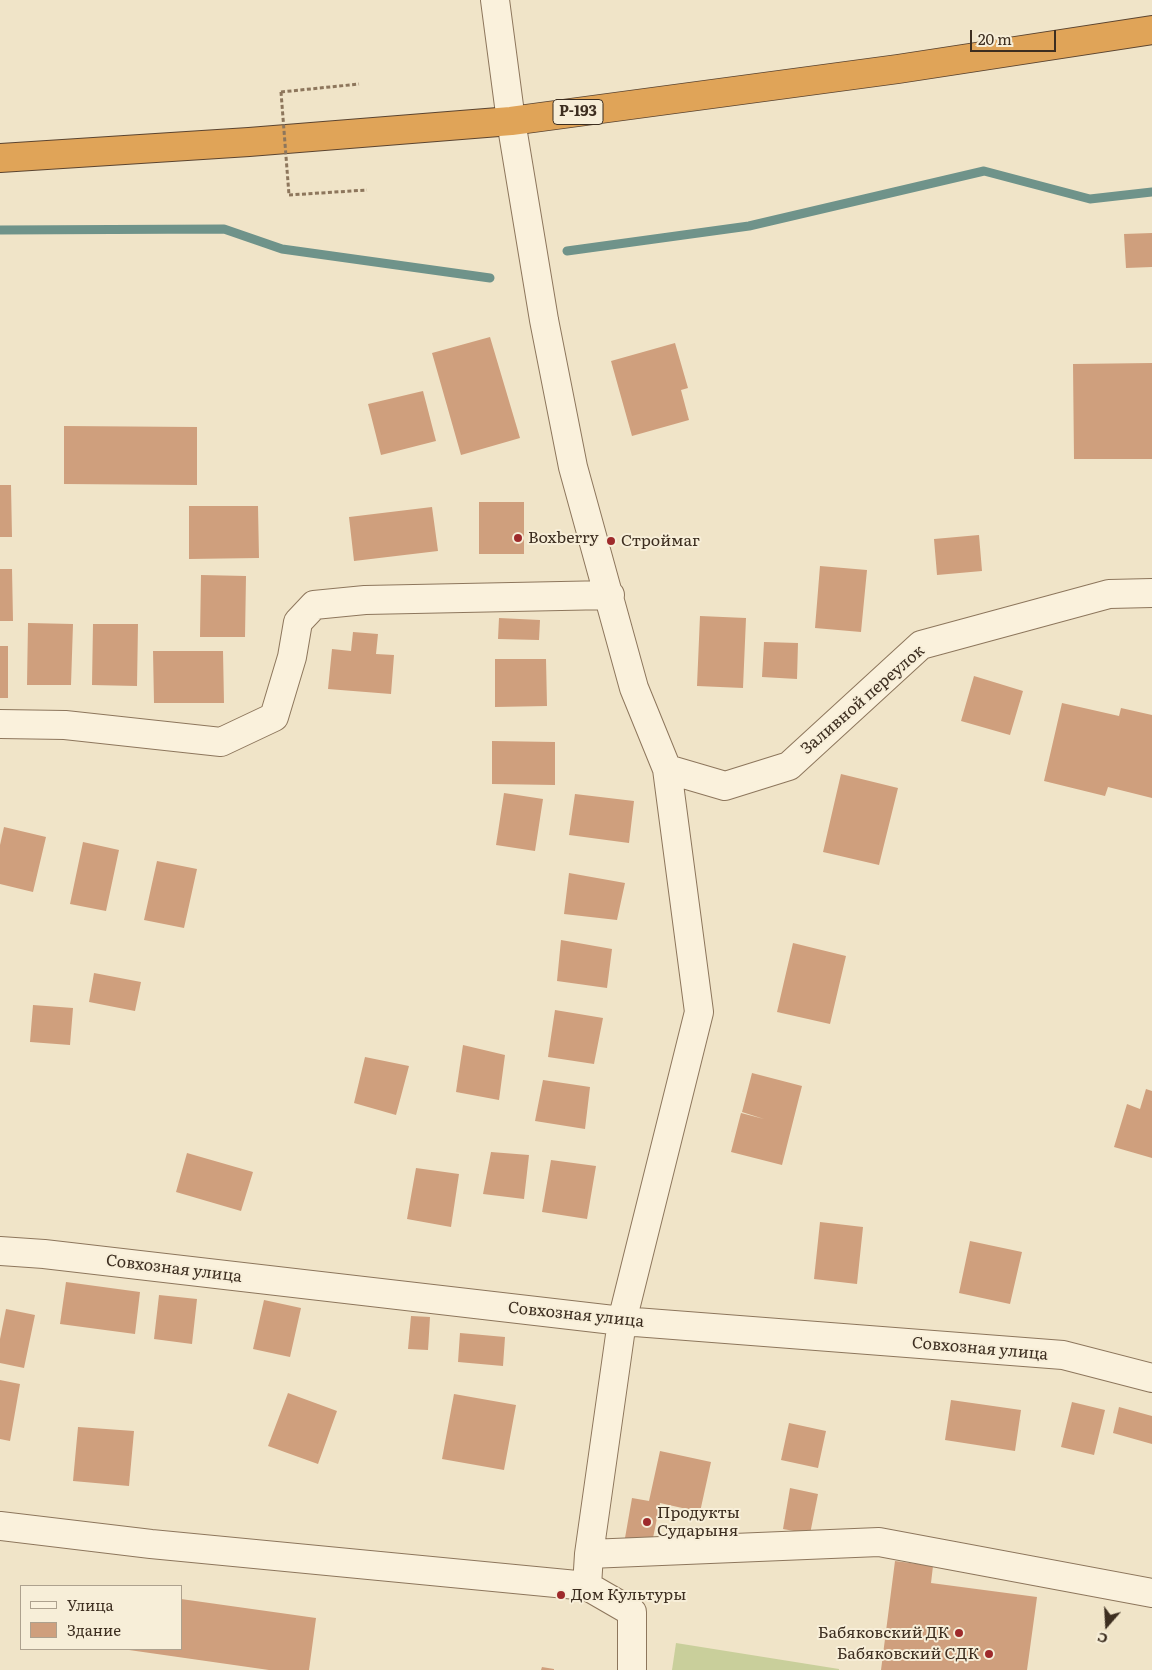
<!DOCTYPE html>
<meta charset="utf-8">
<style>
body{margin:0}
#map{position:relative;width:1152px;height:1670px;overflow:hidden;background:#f0e4c8;font-family:Literata,serif}
canvas{display:block}
.legend{position:absolute;left:20px;top:1585px;width:162px;height:65px;box-sizing:border-box;background:#f7eed8;border:1px solid #ada18e;margin:0;padding:6px 9px;list-style:none;font-size:15px;color:#3d2e20}
.legend li{display:flex;align-items:center;gap:10px;height:25px}
.legend b{width:25px;border:1px solid #ada18e}
.north{position:absolute;left:1082px;top:1600px;width:50px;height:50px;-webkit-text-stroke:4px #f7eed8;paint-order:stroke;rotate:199deg;font-size:14px;font-weight:700;line-height:20px;text-align:center;color:#3d2e20}
.north::after{content:'';display:block;margin:auto;width:18px;height:22px;background:#3d2e20;clip-path:polygon(50% 0,100% 100%,50% 72%,0 100%)}
.scale{position:absolute;left:970px;top:30px;width:86px;height:22px;box-sizing:border-box;border:2px solid #3d2e20;border-top:0;padding-left:6px;font-size:15px;line-height:18px;white-space:nowrap;color:#3d2e20;-webkit-text-stroke:4px #f7eed8;paint-order:stroke}
</style>
<div id="map">
<canvas width="1152" height="1670"></canvas>
<ul class="legend">
<li><b style="height:6px;background:#faf1dc"></b>Улица</li>
<li><b style="height:14px;background:#cf9f7d"></b>Здание</li>
</ul>
<div class="north">С</div>
<div class="scale">20 m</div>
</div>
<script>
const context = document.querySelector('canvas').getContext('2d');
context.lineJoin = 'round';
function fillPath(path, color) { context.fillStyle = color; context.fill(path, 'evenodd'); }
function stroke(path, color, width, dash) { context.strokeStyle = color; context.lineWidth = width; context.lineCap = dash ? 'butt' : 'round'; context.setLineDash(dash || []); context.stroke(path); }
function write(font, color, halo, rows, align = 'center') {
  context.font = font + ' Literata,serif'; context.lineWidth = 4; context.setLineDash([]); context.textBaseline = 'middle'; context.strokeStyle = halo; context.fillStyle = color; for (const [text, x, y, turn = 0] of rows) {
    context.save(); context.translate(x, y); context.rotate((+turn || 0) * Math.PI / 180); context.textAlign = isNaN(turn) ? turn : align; if (halo) context.strokeText(text, 0, 0); context.fillText(text, 0, 0); context.restore();
  }
}
fillPath(new Path2D(`
 M676,1643L839,1669V1670H672Z`), '#c9cf9b');
stroke(new Path2D(`
 M0,230L224,229L282,249L490,278
 M567,251L749,226L984,171L1090,199L1152,192`), '#6f938a', 9);
fillPath(new Path2D(`
 M1152,233V267L1126,268L1124,234Z
 M490,337L520,438L461,455L432,353Z
 M675,343L688,388L681,390L689,420L632,436L611,361Z
 M1152,363V459H1074L1073,364Z
 M423,391L436,441L381,455L368,404Z
 M64,426L197,427V485L64,484Z
 M0,485H11L12,537H0Z
 M479,502H524V554H479Z
 M189,506H258L259,558L189,559Z
 M432,507L438,551L354,561L349,517Z
 M979,535L982,571L937,575L934,539Z
 M820,566L867,570L861,632L815,628Z
 M0,569H12L13,621H0Z
 M201,575L246,576L245,637H200Z
 M700,616L746,618L743,688L697,686Z
 M499,618L540,620L539,640L498,639Z
 M28,623L73,624L71,685H27Z
 M93,624H138L137,686L92,685Z
 M353,632L378,634L376,654L394,655L391,694L328,689L332,649L351,651Z
 M764,642L798,643L797,679L762,677Z
 M0,646H8V698H0Z
 M153,651H223L224,703H154Z
 M495,659H546L547,706L495,707Z
 M974,676L1023,691L1010,735L961,721Z
 M1062,703L1119,716L1121,708L1152,715V798L1108,787L1105,796L1044,781Z
 M492,741L555,742V785L492,784Z
 M841,774L898,788L879,865L823,852Z
 M504,793L543,799L535,851L496,845Z
 M575,794L634,801L629,843L569,835Z
 M4,827L46,837L33,892L0,884V845Z
 M83,842L119,850L106,911L70,904Z
 M157,861L197,869L184,928L144,920Z
 M569,873L625,883L617,920L564,914Z
 M561,940L612,949L607,988L557,981Z
 M793,943L846,956L830,1024L777,1012Z
 M94,973L141,982L135,1011L89,1002Z
 M33,1005L73,1008L70,1045L30,1042Z
 M555,1010L603,1018L594,1064L548,1057Z
 M463,1045L505,1055L499,1100L456,1092Z
 M365,1057L409,1066L396,1115L354,1103Z
 M752,1073L802,1086L782,1165L731,1152L741,1113L764,1119L742,1112Z
 M543,1080L590,1087L585,1129L535,1121Z
 M1146,1089L1152,1091V1158L1114,1147L1127,1104L1140,1109Z
 M491,1152L529,1155L524,1199L483,1194Z
 M187,1153L253,1172L241,1211L176,1192Z
 M551,1160L596,1166L587,1219L542,1212Z
 M416,1168L459,1174L451,1227L407,1219Z
 M820,1222L863,1227L857,1284L814,1279Z
 M970,1241L1022,1252L1010,1304L959,1293Z
 M66,1282L140,1292L135,1334L60,1324Z
 M159,1295L197,1299L192,1344L154,1339Z
 M264,1300L301,1308L290,1357L253,1349Z
 M6,1309L35,1315L24,1368L0,1363V1339Z
 M411,1316L430,1317L428,1350L408,1349Z
 M460,1333L505,1337L503,1366L458,1362Z
 M0,1380L20,1384L10,1441L0,1439Z
 M288,1393L337,1411L318,1464L268,1446Z
 M454,1394L516,1405L504,1470L442,1459Z
 M951,1400L1021,1410L1015,1451L945,1440Z
 M1072,1402L1105,1410L1094,1455L1061,1447Z
 M1119,1407L1152,1416V1444L1113,1433Z
 M789,1423L826,1431L818,1468L781,1460Z
 M78,1427L134,1431L129,1486L73,1481Z
 M660,1451L711,1462L700,1512L660,1503L652,1543L625,1538L632,1498L649,1501Z
 M790,1488L818,1494L810,1534L783,1529Z
 M895,1561L933,1566L931,1583L1037,1597L1027,1670H881Z
 M181,1599L316,1618L309,1670H269L129,1650L181,1649Z
 M542,1667L554,1669V1670H541Z`), '#cf9f7d');
const minor = new Path2D(`
 M495,0L511,121L544,320L573,467L634,688L667,769L699,1012L622,1321L589,1554L587,1586
 M0,724L65,725L221,742L274,717L292,657L298,622L314,605L365,600L610,595
 M667,769L725,786L789,766L921,645L1109,594L1152,593
 M0,1251L44,1254L622,1321L1063,1355L1152,1378
 M0,1526L151,1544L587,1586L632,1612V1670
 M589,1554L879,1542L1152,1593`);
const highway = new Path2D(`
 M0,158L249,142L511,121L898,69L1152,30`);
stroke(minor, '#8d765c', 30);
stroke(highway, '#5b4430', 30);
stroke(new Path2D(`
 M281,92L359,84
 M289,195L367,190`), '#8d765c', 3, [4, 2.5]);
stroke(minor, '#faf1dc', 28);
stroke(highway, '#e0a458', 28);
stroke(new Path2D(`
 M281,92L289,195`), '#8d765c', 3, [4, 2.5]);
for (const [x, y, r, color] of [
 [518,538,5,"#9e2a2b"],
 [611,541,5,"#9e2a2b"],
 [647,1522,5,"#9e2a2b"],
 [561,1595,5,"#9e2a2b"],
 [959,1633,5,"#9e2a2b"],
 [989,1654,5,"#9e2a2b"]
]) { const dot = new Path2D(); dot.arc(x, y, r, 0, 2 * Math.PI); context.fillStyle = color; context.fill(dot); stroke(dot, '#f7eed8', 2); }
for (const [x, y, w] of [
 [578,112,50]
]) { const box = new Path2D(); box.roundRect(x - w / 2, y - 12.5, w, 25, 4); context.fillStyle = '#f7eed8'; context.fill(box); stroke(box, '#3d2e20', 1); }
write('bold 15px', '#3d2e20', null, [
 ["Р-193",578,112]
]);
write('16px', '#3d2e20', '#f7eed8', [
 ["Boxberry",528,538],
 ["Строймаг",621,541],
 ["Продукты",657,1513],
 ["Сударыня",657,1531],
 ["Дом Культуры",571,1595],
 ["Бабяковский ДК",949,1633,"right"],
 ["Бабяковский СДК",979,1654,"right"]
], 'left');
write('16px', '#3d2e20', '#f7eed8', [
 ["Заливной переулок",863,700,-41],
 ["Совхозная улица",174,1269,7],
 ["Совхозная улица",576,1315,6],
 ["Совхозная улица",980,1349,5]
]);
</script>
